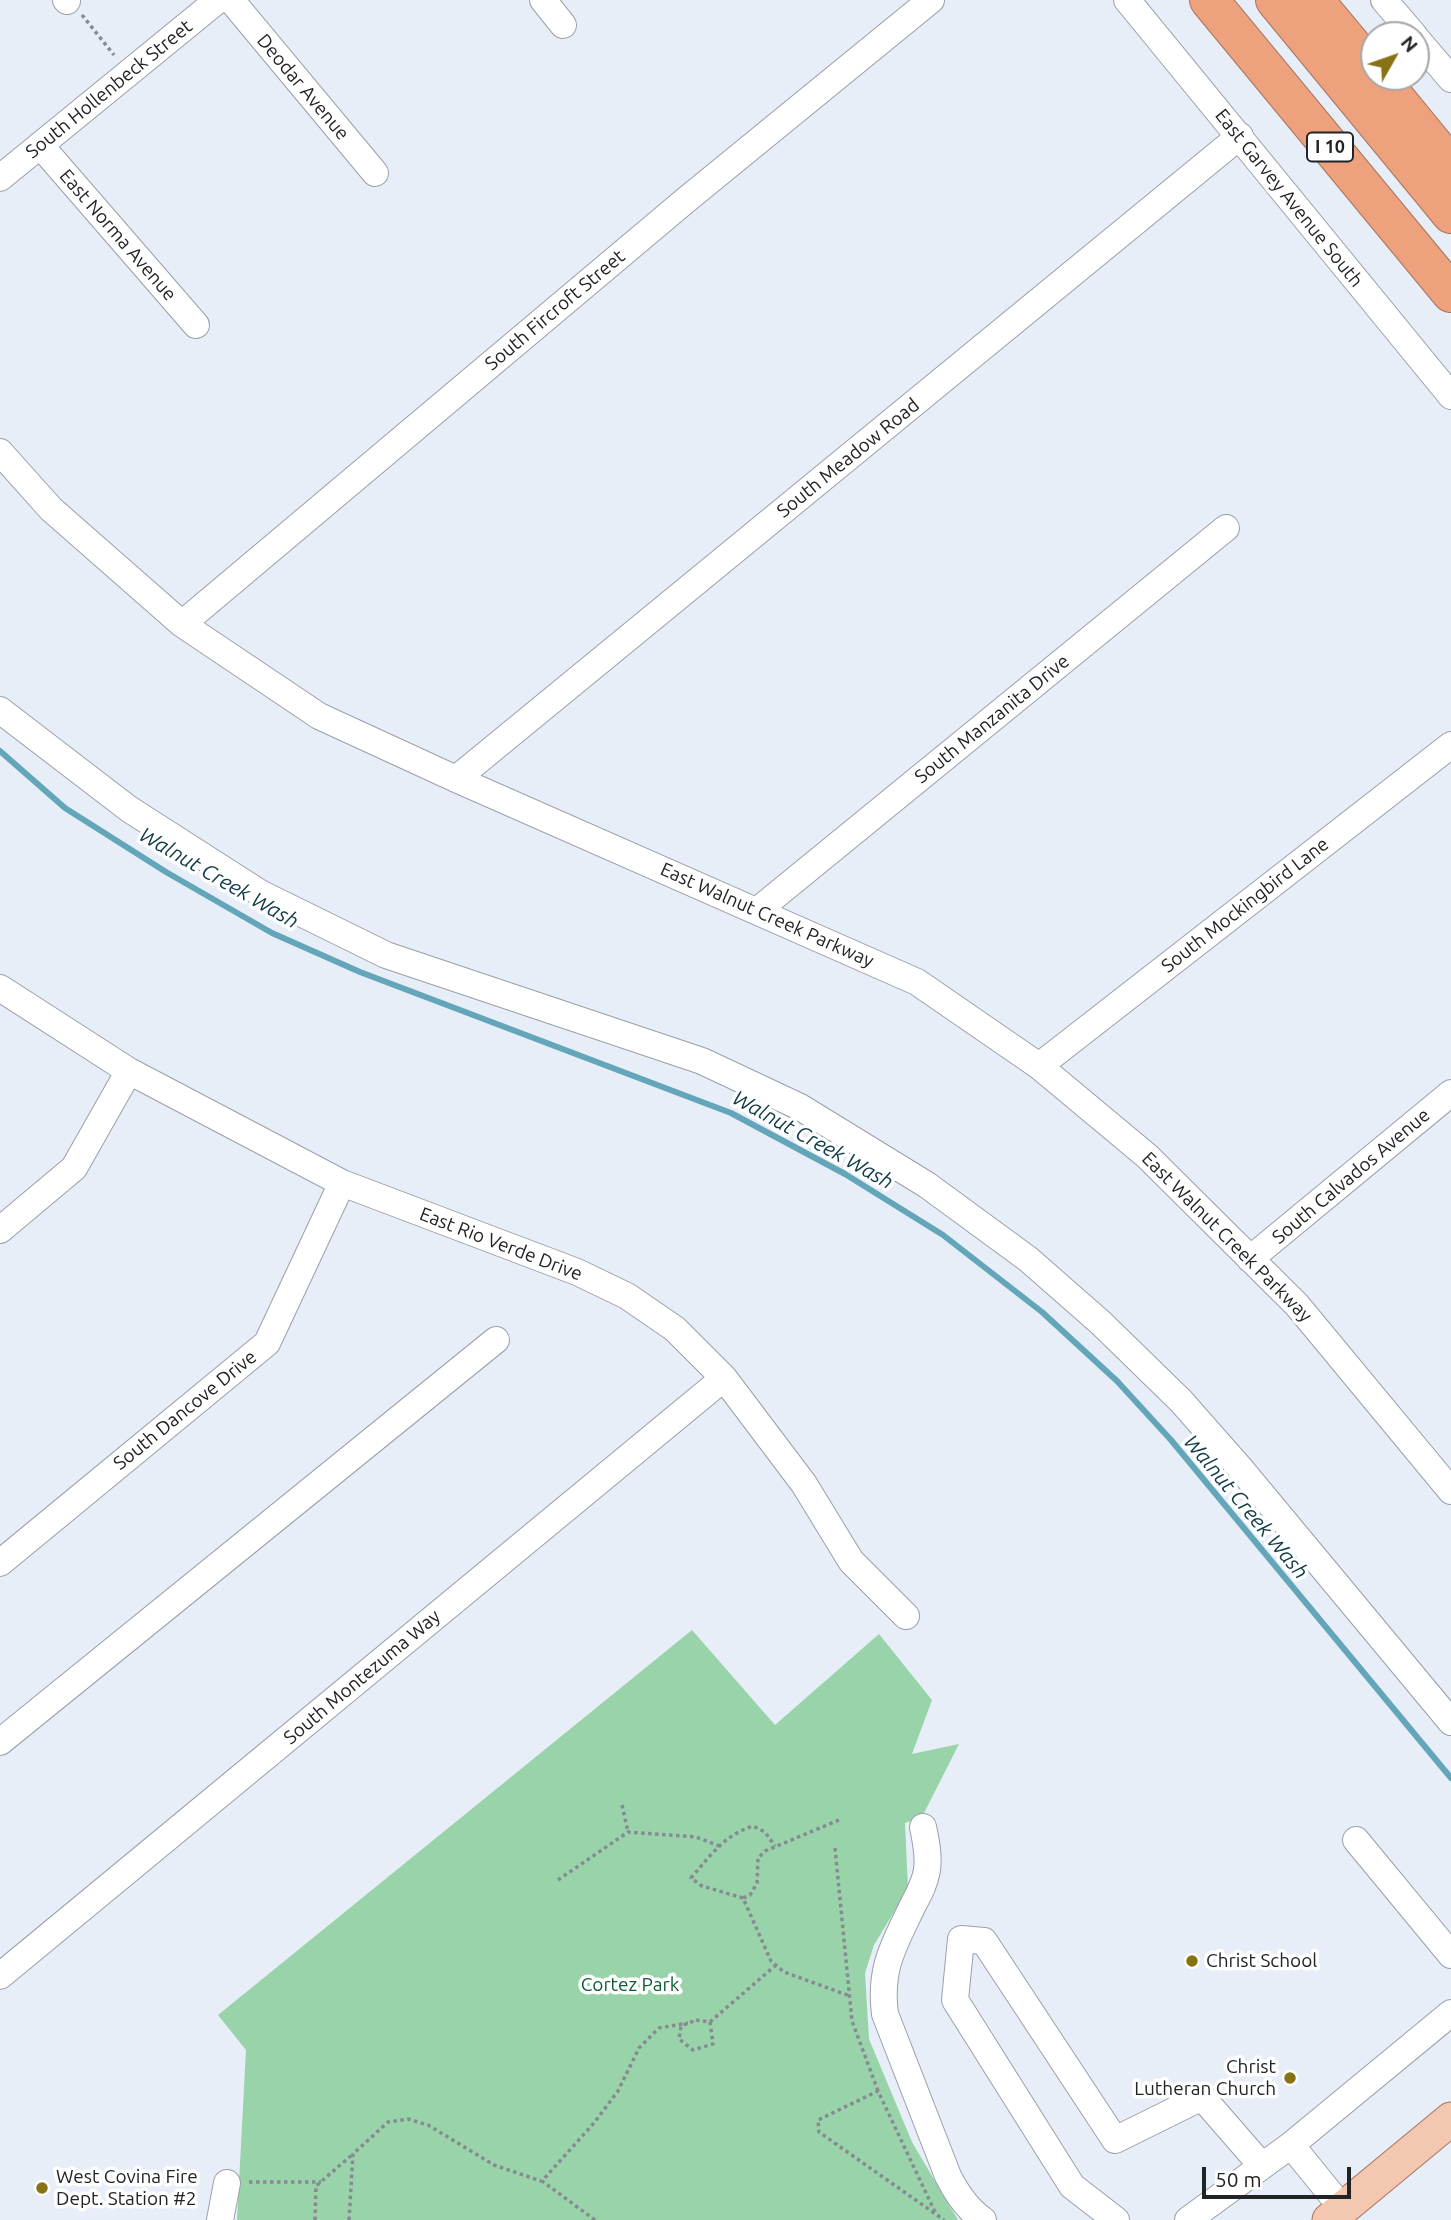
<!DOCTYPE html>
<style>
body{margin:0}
#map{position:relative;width:1451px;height:2220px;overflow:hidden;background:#e7eef8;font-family:Ubuntu,sans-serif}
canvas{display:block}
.north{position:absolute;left:1360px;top:21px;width:70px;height:70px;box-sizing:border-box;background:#fff;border:2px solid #a6a7a9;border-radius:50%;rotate:50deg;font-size:19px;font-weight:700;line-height:28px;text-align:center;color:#212427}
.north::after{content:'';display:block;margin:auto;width:24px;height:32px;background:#887213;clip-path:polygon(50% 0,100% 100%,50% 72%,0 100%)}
.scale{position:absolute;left:1202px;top:2167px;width:149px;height:32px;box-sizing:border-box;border:4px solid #212427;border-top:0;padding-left:9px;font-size:21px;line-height:24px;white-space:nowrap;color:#212427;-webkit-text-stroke:5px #fff;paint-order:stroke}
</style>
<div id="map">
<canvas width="1451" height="2220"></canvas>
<div class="north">N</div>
<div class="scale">50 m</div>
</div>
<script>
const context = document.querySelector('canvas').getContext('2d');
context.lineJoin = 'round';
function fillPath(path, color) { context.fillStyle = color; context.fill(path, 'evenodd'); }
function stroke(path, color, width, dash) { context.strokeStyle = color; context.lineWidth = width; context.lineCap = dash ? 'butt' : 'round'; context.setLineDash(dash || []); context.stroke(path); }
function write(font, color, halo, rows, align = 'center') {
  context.font = font + ' Ubuntu,sans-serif'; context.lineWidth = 7; context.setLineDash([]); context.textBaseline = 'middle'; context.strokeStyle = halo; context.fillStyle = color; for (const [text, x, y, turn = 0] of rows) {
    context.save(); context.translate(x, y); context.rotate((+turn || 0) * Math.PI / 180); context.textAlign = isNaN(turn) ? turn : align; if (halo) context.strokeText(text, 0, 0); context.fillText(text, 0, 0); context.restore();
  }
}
fillPath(new Path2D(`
 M692,1630L775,1725L879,1634L932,1700L912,1754L959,1744L922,1817L905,1823L908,1889L874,1945L865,1973L869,2039L912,2142L958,2220H237L246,2050L218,2015Z`), '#99d3aa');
stroke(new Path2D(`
 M0,751L65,808L166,872L272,933L360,972L731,1113L845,1174L943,1235L1042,1312L1117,1381L1171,1440L1451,1778`), '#64a6b9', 6);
const minor = new Path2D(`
 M66,0L67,1
 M231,0L375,173
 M543,0L563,25
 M1127,0L1451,396
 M1384,0L1414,35
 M1416,38L1451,79
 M40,145L196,325
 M0,178L218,0
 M0,452L51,509L182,624L319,716L456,779L917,982L1039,1066L1147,1156L1297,1305L1451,1491
 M182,624L686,200L931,0
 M0,710L129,809L260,893L386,955L702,1061L800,1107L927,1185L1028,1259L1101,1323L1181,1401L1240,1468L1451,1722
 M456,779L1240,136
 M758,910L1226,528
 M0,988L129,1071L342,1183L577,1272L627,1296L675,1329L724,1378L804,1484L851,1561L906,1616
 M1039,1066L1451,745
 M0,1230L74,1168L129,1071
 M1250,1259L1451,1093
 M0,1563L267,1343L342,1183
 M0,1742L496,1340
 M923,1827C926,1841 929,1856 927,1870C925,1883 919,1894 913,1905C894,1945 879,1968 885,2014L948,2176C957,2194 967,2209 983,2220
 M1356,1840L1451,1955
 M0,1976L724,1378
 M1291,2145L1343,2209
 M220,2220L227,2183
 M1116,2220L1072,2186L955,2000L961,1939L984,1941L1115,2140L1202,2097L1262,2166
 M1188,2220L1291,2145L1451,2013`);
const major = new Path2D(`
 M1329,2220L1451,2119`);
const highway = new Path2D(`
 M1209,0L1451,293
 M1275,0L1451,214
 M1314,0L1374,72
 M1378,77L1451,166`);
stroke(minor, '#99a0a9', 28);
stroke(major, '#a6755f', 35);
stroke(highway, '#a6755f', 40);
stroke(new Path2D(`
 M82,15L114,55
 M622,1805L628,1832
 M839,1820L765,1851L758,1858L757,1883L750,1895L743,1898L771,1961L784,1972L850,1996
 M835,1848L852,2021L878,2091
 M558,1880L628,1832L696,1837L719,1846
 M743,1898L702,1886L691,1878C711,1855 723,1836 753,1826L765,1832L775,1846
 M696,2020L710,2022L713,2044L693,2050L679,2039L681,2026Z
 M710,2022L776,1965
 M249,2182H321
 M935,2212L878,2091L818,2120L819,2132L944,2220
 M315,2220L316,2186L353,2154
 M349,2220L353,2154L388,2122L408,2119L428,2125L494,2165L541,2181
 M595,2220L542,2181L594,2123L618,2091L639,2048L659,2028L688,2023`), '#868b92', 3.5, [3.5, 3.5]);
stroke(minor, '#fff', 26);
stroke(major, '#f4c7b1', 33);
stroke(highway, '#eda17d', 38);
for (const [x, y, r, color] of [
 [1192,1961,7,"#887213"],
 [1290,2078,7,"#887213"],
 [42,2188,7,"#887213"]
]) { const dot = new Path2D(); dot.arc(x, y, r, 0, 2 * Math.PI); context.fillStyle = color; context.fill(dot); stroke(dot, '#fff', 2.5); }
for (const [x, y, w] of [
 [1330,147,46]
]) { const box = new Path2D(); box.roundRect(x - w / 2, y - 14.5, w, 29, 5); context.fillStyle = '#fff'; context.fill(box); stroke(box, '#212427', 2); }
write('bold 18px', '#212427', null, [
 ["I 10",1330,147]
]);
write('19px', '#212427', '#fff', [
 ["Deodar Avenue",303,87,50],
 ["South Hollenbeck Street",109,89,-39],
 ["East Garvey Avenue South",1289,198,51],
 ["East Norma Avenue",118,235,49],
 ["South Fircroft Street",555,310,-40],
 ["South Meadow Road",848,458,-39],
 ["South Manzanita Drive",992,719,-39],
 ["South Mockingbird Lane",1245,905,-38],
 ["East Walnut Creek Parkway",767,915,24],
 ["South Calvados Avenue",1351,1176,-40],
 ["East Walnut Creek Parkway",1227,1237,45],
 ["East Rio Verde Drive",501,1244,21],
 ["South Dancove Drive",185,1410,-39],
 ["South Montezuma Way",362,1677,-40]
]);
write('19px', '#212427', '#fff', [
 ["Christ School",1206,1961],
 ["Christ",1276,2067,"right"],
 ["Lutheran Church",1276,2089,"right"],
 ["West Covina Fire",56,2177],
 ["Dept. Station #2",56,2199]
], 'left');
write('19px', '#0d5c32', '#fff', [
 ["Cortez Park",630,1985]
]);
write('italic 21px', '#113c47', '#fff', [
 ["Walnut Creek Wash",219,878,30],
 ["Walnut Creek Wash",813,1140,29],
 ["Walnut Creek Wash",1246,1507,50]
]);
</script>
